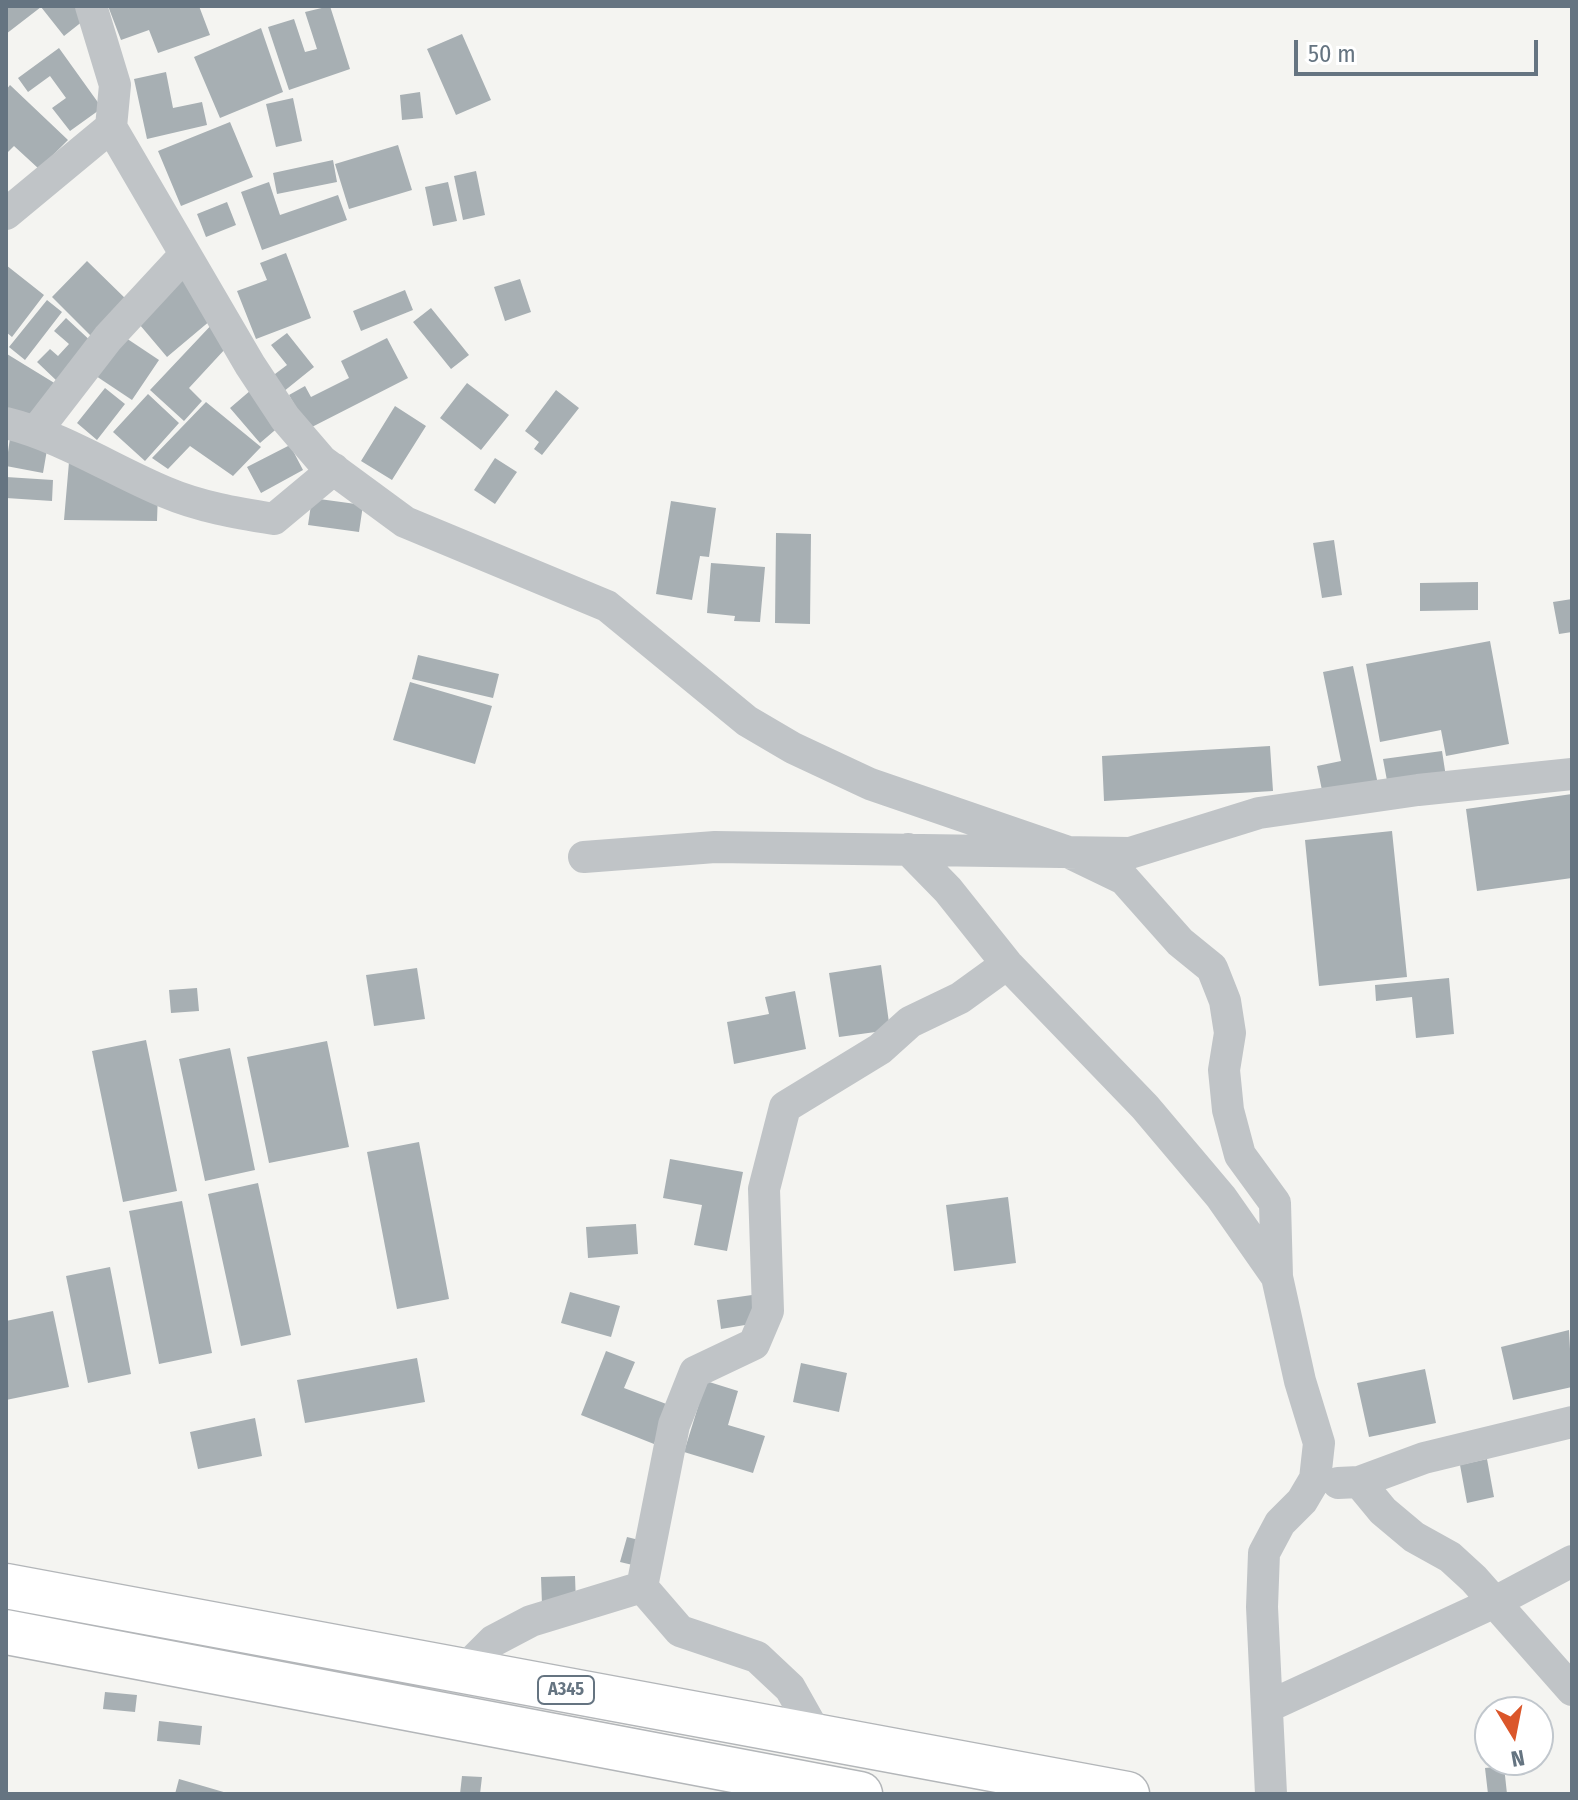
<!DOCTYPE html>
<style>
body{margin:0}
#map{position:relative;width:1578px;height:1800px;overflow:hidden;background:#f4f4f1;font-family:"Fira Sans Condensed",sans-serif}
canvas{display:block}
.frame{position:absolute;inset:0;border:8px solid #657481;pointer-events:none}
.north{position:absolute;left:1474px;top:1696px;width:80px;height:80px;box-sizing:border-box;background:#fff;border:2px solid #c1c7cd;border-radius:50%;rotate:170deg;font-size:22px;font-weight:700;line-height:32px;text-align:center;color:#657481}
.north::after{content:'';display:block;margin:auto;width:28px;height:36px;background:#db562a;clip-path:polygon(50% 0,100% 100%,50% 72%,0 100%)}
.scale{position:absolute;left:1294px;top:40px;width:244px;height:36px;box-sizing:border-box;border:4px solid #657481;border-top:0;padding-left:10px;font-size:24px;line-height:28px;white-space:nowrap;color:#657481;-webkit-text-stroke:6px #fff;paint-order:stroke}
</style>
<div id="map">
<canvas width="1578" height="1800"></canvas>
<div class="frame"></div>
<div class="north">N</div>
<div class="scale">50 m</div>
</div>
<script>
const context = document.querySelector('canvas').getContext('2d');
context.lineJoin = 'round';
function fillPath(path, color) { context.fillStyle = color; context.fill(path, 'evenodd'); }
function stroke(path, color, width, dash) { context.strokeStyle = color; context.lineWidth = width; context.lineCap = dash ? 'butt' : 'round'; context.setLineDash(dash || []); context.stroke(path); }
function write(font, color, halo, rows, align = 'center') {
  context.font = font + ' "Fira Sans Condensed",sans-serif'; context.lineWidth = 8; context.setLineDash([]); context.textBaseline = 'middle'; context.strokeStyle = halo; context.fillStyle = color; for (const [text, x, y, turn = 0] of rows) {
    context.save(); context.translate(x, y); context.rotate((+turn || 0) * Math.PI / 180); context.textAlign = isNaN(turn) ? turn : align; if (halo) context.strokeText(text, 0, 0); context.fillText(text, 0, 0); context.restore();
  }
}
fillPath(new Path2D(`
 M6,6H79L88,17L64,36L41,7L6,34Z
 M108,6H199L210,35L158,53L149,30L121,40Z
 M330,6L350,69L289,90L268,27L294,19L305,52L317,49L305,12Z
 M261,28L283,92L220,118L194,57Z
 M462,34L491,100L456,115L427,49Z
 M59,48L102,108L70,131L52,108L66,98L50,76L28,92L18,78Z
 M166,72L173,108L202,102L207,125L147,139L134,79Z
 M10,85L68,140L39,169L14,146L6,154V90Z
 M420,92L423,118L402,120L400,95Z
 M293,98L302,141L276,147L266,104Z
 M230,122L253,177L181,206L158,151Z
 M398,145L412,190L349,209L335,164Z
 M333,160L337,182L277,194L273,173Z
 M476,171L485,215L463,220L454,176Z
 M269,182L280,215L338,195L347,220L262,250L241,192Z
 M448,182L457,221L433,226L425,187Z
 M227,202L236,225L206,237L197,214Z
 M286,253L311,318L256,339L237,291L267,280L260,263Z
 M87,261L130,303L94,339L52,297Z
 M6,265L44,295L12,337L6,332Z
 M184,276L217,315L167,357L134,318Z
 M520,279L531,312L505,321L494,287Z
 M405,290L413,310L361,331L353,311Z
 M47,300L62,312L25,360L9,347Z
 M431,308L469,355L451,369L413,322Z
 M66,318L94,344L58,382L37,362L50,349L58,356L69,344L54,331Z
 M216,320L226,348L189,388L202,401L184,421L150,390Z
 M287,333L314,367L283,392L271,377L287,365L271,345Z
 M120,334L159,360L132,400L93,374Z
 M387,338L408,378L308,429L289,395L305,386L311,397L349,378L341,361Z
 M7,354L56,384L29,426L6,412Z
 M467,383L509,415L481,450L440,418Z
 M105,388L125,404L97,440L77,423Z
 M251,390L281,425L260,443L230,408Z
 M556,390L579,408L542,455L534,449L539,442L525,431Z
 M148,394L179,423L145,461L113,432Z
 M206,402L261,447L233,476L190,446L168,469L152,458Z
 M395,406L426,426L392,480L361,461Z
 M10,438L48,444L43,473L6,466Z
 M290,445L303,470L261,493L247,467Z
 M495,458L517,472L495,504L474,490Z
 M69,462L158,492L157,521L64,520Z
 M6,477L53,480L52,501L6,498Z
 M312,498L363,505L359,532L308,525Z
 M671,501L716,508L709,557L700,556L692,600L656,594Z
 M776,533L811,534L810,624L775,623Z
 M1334,540L1342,595L1322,598L1313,543Z
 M711,563L765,567L760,622L734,621L735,616L707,613Z
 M1478,582V610L1420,611V583Z
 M1572,599V632L1559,634L1553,602Z
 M1490,641L1509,744L1446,756L1441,730L1380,742L1366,664Z
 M418,655L499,674L493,698L412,679Z
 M1353,666L1379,789L1324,800L1317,766L1341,761L1323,672Z
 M410,682L492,706L475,764L393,740Z
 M1270,746L1273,791L1104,801L1102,756Z
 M1442,751L1446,777L1388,786L1383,759Z
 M1572,794V878L1477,891L1466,809Z
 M1392,831L1407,977L1319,986L1305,840Z
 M881,965L890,1030L839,1037L829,973Z
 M417,968L425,1019L374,1026L366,975Z
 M1449,978L1454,1034L1416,1038L1412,997L1376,1001L1375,985Z
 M197,988L199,1011L171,1013L169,990Z
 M795,991L806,1049L734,1064L727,1022L769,1014L765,997Z
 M146,1040L177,1191L123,1202L92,1051Z
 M327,1041L349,1147L269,1163L247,1057Z
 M230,1048L255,1170L205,1181L179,1059Z
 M419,1142L449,1299L397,1309L367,1152Z
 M670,1159L743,1172L727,1251L694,1245L702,1205L663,1198Z
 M258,1183L291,1335L241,1346L208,1194Z
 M1008,1197L1016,1263L954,1271L946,1205Z
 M182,1201L212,1353L159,1364L129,1211Z
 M636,1224L638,1254L588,1258L586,1227Z
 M110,1267L131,1374L88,1383L66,1276Z
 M570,1292L620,1306L611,1337L561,1323Z
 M752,1295L757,1323L721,1329L717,1300Z
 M53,1311L69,1387L6,1400V1321Z
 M1569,1330L1572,1387L1513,1400L1501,1347Z
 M606,1351L635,1362L624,1388L669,1405L654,1444L581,1415Z
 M417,1358L425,1402L305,1423L297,1380Z
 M801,1363L847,1373L839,1412L793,1402Z
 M1425,1369L1436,1423L1369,1437L1357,1383Z
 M706,1381L738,1391L728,1425L765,1436L753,1473L684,1452Z
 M255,1418L262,1456L198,1469L190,1432Z
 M1487,1459L1494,1497L1467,1503L1460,1465Z
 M627,1537L643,1541L637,1566L620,1562Z
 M575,1576L576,1604L542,1605L541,1577Z
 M105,1692L137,1695L135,1712L103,1709Z
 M159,1721L202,1726L200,1745L157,1741Z
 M1504,1766L1507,1794H1488L1485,1768Z
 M462,1776L482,1777L480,1794H460Z
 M179,1779L227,1793V1794H175Z`), '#a7afb3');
const trunk = new Path2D(`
 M6,1586L1127,1794
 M6,1632L860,1794`);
stroke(trunk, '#b3b6b9', 47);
stroke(new Path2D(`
 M91,6L115,85L111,127L250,365L285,418L322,461L405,522L607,606L747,721L793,748L870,784L1068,852L1124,879L1180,942L1212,968L1225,1001L1230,1033L1224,1070L1228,1110L1240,1155L1275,1203L1277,1277L1300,1381L1319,1443L1315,1479L1302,1501L1280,1523L1264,1553L1262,1607L1271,1794
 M6,214L111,127
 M6,423C63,437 112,470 165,492C200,507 237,513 274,519L334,469
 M37,430L108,338L184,256
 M908,849L948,890L1007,964L1145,1107L1221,1197L1277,1277
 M584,857L715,847L1130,853L1259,813L1418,790L1572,774
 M1359,1482L1383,1511L1414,1537L1450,1557L1474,1579L1572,1690
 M1338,1483L1359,1482L1424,1458L1572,1422
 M642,1587L674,1425L695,1372L754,1344L768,1311L764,1189L785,1107L880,1049L910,1022L960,998L1007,964
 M642,1587L680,1631L757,1657L790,1688L817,1736
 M463,1671L493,1641L531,1621L642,1587
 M1267,1707L1495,1602L1572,1561`), '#c0c4c7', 32);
stroke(trunk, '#fff', 44);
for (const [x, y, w] of [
 [566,1690,56]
]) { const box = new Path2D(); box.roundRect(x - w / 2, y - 14, w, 28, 6); context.fillStyle = '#fff'; context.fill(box); stroke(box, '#657481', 2); }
write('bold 18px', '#657481', null, [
 ["A345",566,1690]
]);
</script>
